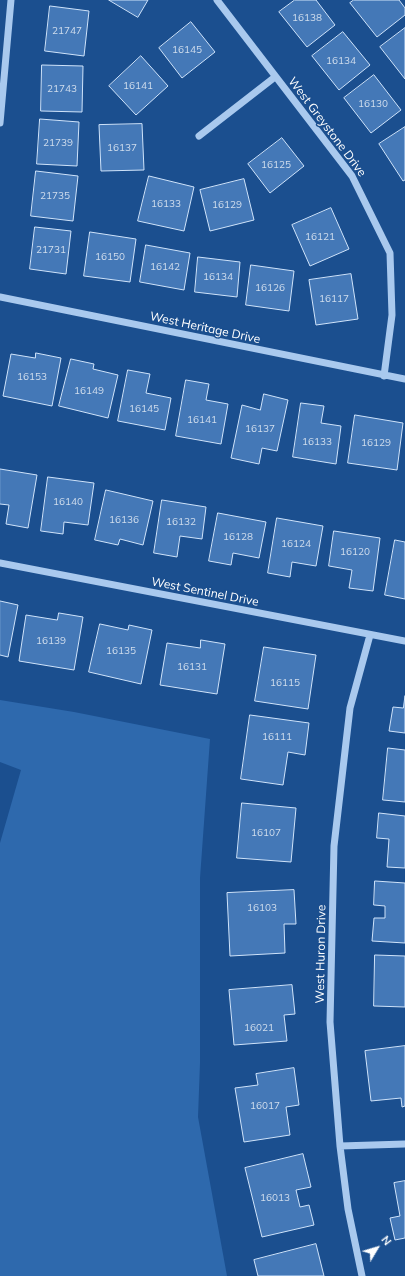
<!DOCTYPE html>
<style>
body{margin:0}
#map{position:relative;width:405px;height:1276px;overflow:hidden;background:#1b4f8f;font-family:Mulish,sans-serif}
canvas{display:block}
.north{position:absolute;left:357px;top:1228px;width:40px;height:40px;-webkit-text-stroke:3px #1b4f8f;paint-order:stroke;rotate:52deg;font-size:11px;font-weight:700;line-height:16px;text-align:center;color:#fff}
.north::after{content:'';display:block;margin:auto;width:14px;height:18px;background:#fff;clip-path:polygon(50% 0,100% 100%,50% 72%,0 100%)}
</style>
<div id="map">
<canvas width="405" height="1276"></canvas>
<div class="north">N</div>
</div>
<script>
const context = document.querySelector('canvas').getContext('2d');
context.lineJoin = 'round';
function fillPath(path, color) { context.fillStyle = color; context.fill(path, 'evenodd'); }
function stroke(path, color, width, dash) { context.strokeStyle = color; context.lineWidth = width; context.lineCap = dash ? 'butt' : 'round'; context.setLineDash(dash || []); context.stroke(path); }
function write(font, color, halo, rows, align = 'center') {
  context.font = font + ' Mulish,sans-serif'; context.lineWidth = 3; context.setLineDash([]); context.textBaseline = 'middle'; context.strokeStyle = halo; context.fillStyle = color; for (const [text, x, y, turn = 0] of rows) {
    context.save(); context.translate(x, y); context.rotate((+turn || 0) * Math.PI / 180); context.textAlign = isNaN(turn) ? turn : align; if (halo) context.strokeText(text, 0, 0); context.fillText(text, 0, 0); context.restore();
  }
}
fillPath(new Path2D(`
 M0,700L74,712L210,739L200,878V1063L198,1117L227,1276H0V843L21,770L0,762Z`), '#2e69ad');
const building = new Path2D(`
 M109,0H148L138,17Z
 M295,0H316L335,25L307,47L279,12Z
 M354,0H399L405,8V15L377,37L350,3Z
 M50,6L89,11L84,56L45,51Z
 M191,22L215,52L182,78L159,48Z
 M405,28V79L380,47Z
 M343,32L370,65L339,90L312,56Z
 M141,56L168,86L136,115L109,86Z
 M42,65L83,66L82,112L41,111Z
 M374,75L401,110L371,133L344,98Z
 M40,119L79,122L77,166L37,164Z
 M142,124L144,170L101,171L99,125Z
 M405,127V180L403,181L379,144Z
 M282,138L304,166L270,193L248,164Z
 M36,171L78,176L73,221L31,216Z
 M149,176L194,187L184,231L138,221Z
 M244,179L254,220L210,231L200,190Z
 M331,208L349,249L310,266L292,225Z
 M35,227L71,231L66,274L30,269Z
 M90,232L136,239L130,282L84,276Z
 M146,245L190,253L184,290L140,282Z
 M198,257L240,262L237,297L195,292Z
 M251,265L294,271L289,311L246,305Z
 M351,274L358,319L316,325L309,280Z
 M36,353L61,358L52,406L3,396L11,354L35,358Z
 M71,359L94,364L93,369L118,375L108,418L59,406Z
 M128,370L150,374L146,393L171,398L165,430L118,421Z
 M186,380L209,384L206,400L228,404L221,444L176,436Z
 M264,394L288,400L277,451L262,448L259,464L231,458L242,405L260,410Z
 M301,403L324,406L321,423L341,426L336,464L293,457Z
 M355,415L403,423L397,470L348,463Z
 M0,469L37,475L28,528L6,524L9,505L0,504Z
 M48,477L94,483L88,525L64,522L63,534L41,531Z
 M106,490L153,501L143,545L120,539L118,545L95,540Z
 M162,500L206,507L202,539L180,536L177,557L154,553Z
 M218,513L266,522L259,558L233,553L231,565L209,561Z
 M277,518L323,526L316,566L292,562L290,577L268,573Z
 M334,531L380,538L373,591L349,588L352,570L329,566Z
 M395,540L405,542V599L385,595Z
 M0,601L18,605L8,657L0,655Z
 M59,613L83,617L74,670L19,661L26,615L57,620Z
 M100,624L128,630L129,625L152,630L141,684L89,672Z
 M201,640L225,644L217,694L160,685L167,643L200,648Z
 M264,647L316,655L308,709L255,701Z
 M405,696V733L389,731L393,707L403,708Z
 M250,715L309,723L305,755L288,752L283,785L241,779Z
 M388,748L405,750V802L383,800Z
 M242,803L296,808L291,862L237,858Z
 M379,813L405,816V868L387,867L389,839L377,838Z
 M375,881L405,883V943L372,941L374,918H385V906L374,905Z
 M294,890L296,924H284L285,953L230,956L227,893Z
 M375,955L405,956V1007L374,1006Z
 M292,985L295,1014L284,1015L287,1041L234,1045L229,990Z
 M405,1046V1106L402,1107L401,1098L371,1101L365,1051Z
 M294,1068L299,1105L286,1107L290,1135L244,1142L235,1088L258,1085L256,1074Z
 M303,1154L311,1187L296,1190L300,1207L309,1205L314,1225L262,1237L245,1168Z
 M405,1181V1238L395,1240L390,1218L400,1216L394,1183Z
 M316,1244L324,1276H258L254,1260Z`);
fillPath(building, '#4478b7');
stroke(building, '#cfe3fa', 1);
stroke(new Path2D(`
 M217,0L352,176L390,253L392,315L384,376
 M0,123L11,0
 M199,136L275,77
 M0,297L405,379
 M0,563L405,641
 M340,1146L405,1144
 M362,1276L348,1209L340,1146L330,1022L334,846L350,708L370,635`), '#a9c9ee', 7);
write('10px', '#d0dded', null, [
 ["16138",307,18],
 ["21747",67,31],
 ["16145",187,50],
 ["16134",341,61],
 ["16141",138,86],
 ["21743",62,89],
 ["16130",373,104],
 ["21739",58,143],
 ["16137",122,148],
 ["16125",276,165],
 ["21735",55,196],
 ["16133",166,204],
 ["16129",227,205],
 ["16121",320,237],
 ["21731",51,250],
 ["16150",110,257],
 ["16142",165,267],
 ["16134",218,277],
 ["16126",270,288],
 ["16117",334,299],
 ["16153",32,377],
 ["16149",89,391],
 ["16145",144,409],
 ["16141",202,420],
 ["16137",260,429],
 ["16133",317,442],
 ["16129",376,443],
 ["16140",68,502],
 ["16136",124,520],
 ["16132",181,522],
 ["16128",238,537],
 ["16124",296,544],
 ["16120",355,552],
 ["16139",51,641],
 ["16135",121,651],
 ["16131",192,667],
 ["16115",285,683],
 ["16111",277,737],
 ["16107",266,833],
 ["16103",262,908],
 ["16021",259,1028],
 ["16017",265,1106],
 ["16013",275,1198]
]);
write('12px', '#fff', '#1b4f8f', [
 ["West Greystone Drive",327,127,53],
 ["West Heritage Drive",205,328,12],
 ["West Sentinel Drive",205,592,11],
 ["West Huron Drive",321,954,-89]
]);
</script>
